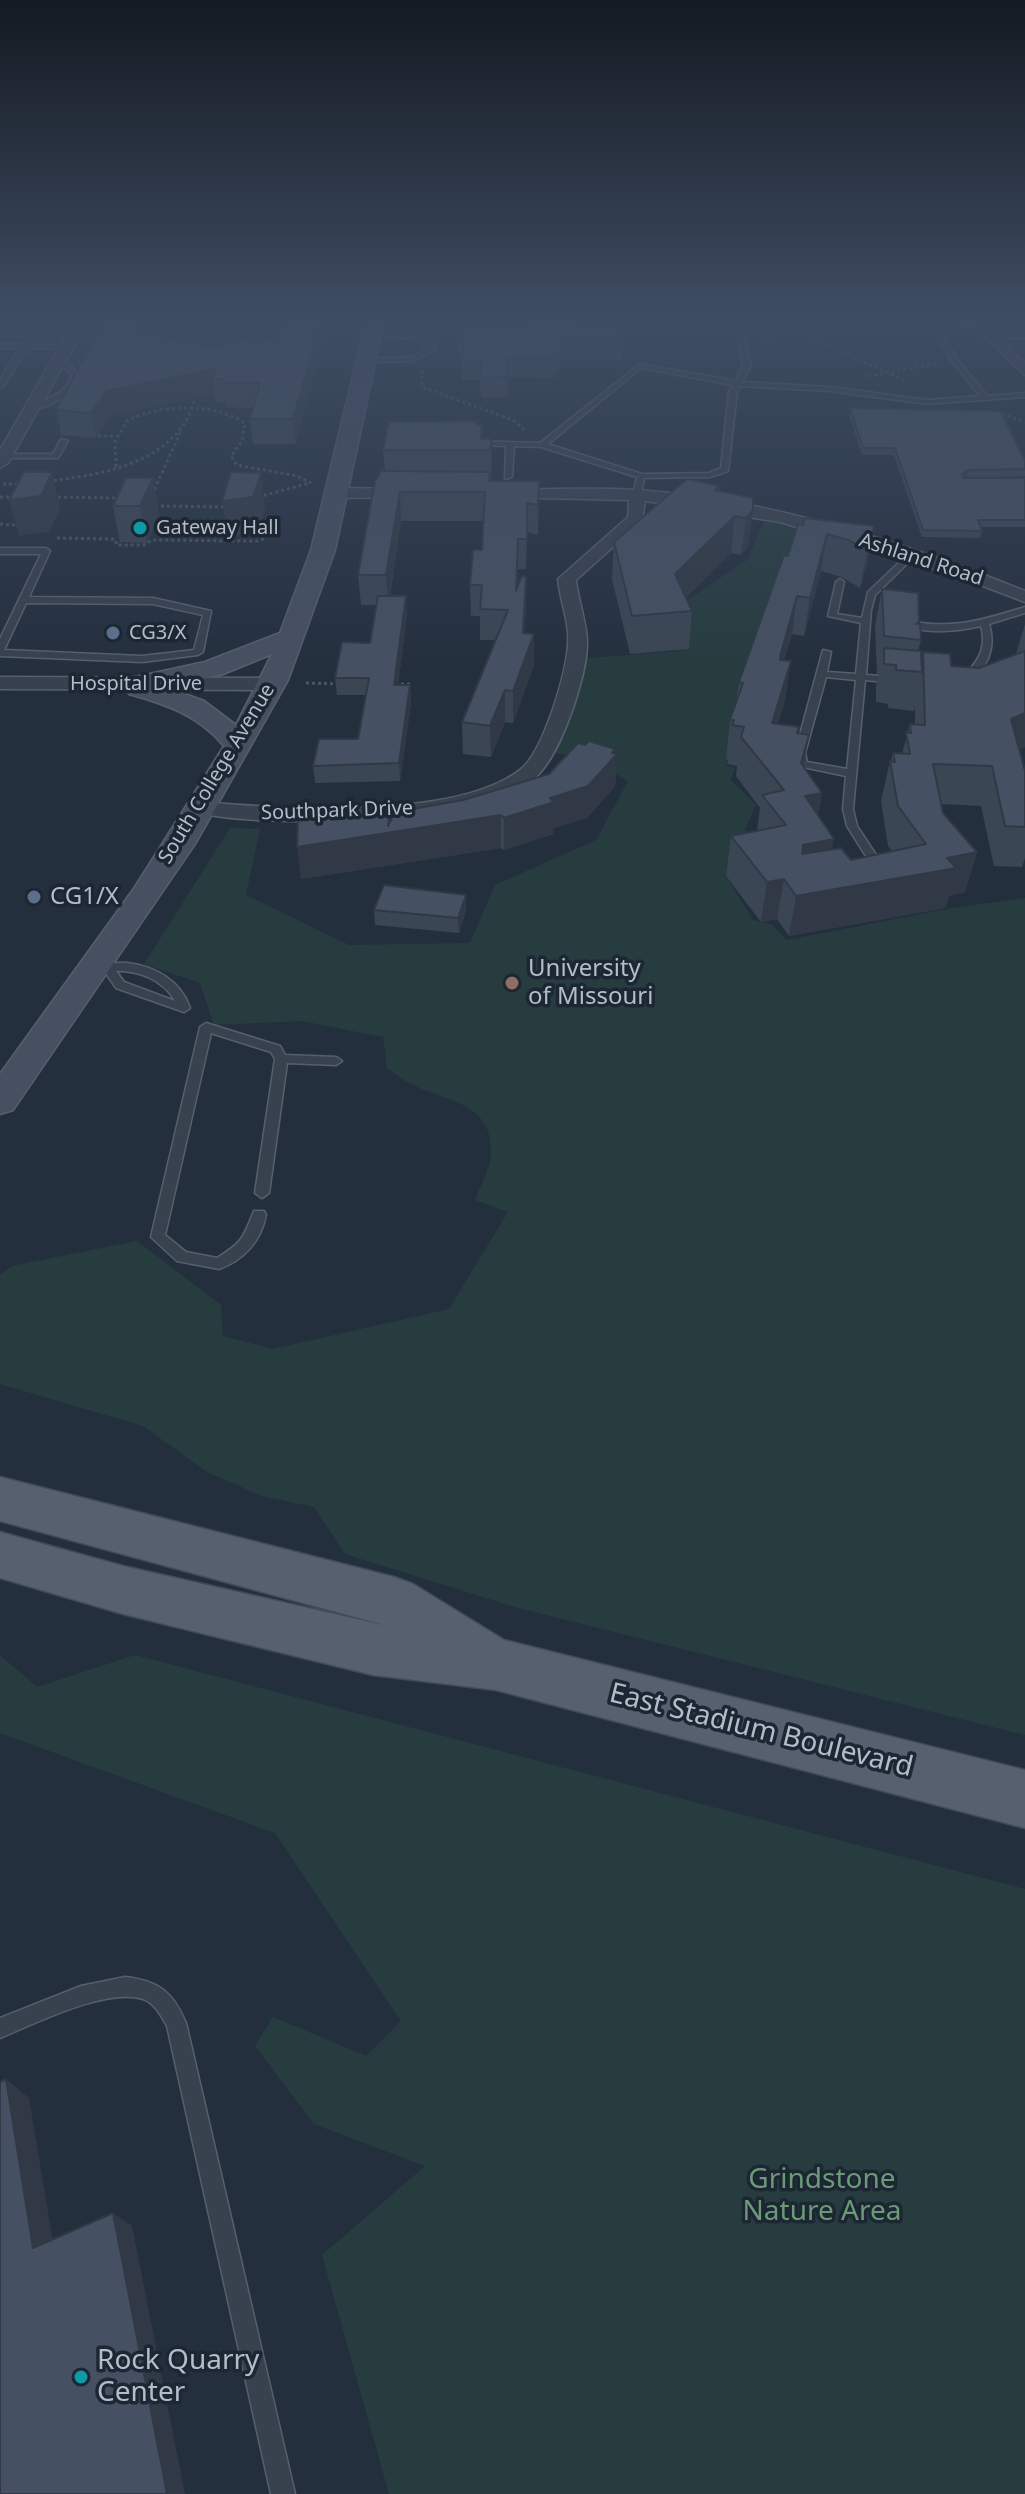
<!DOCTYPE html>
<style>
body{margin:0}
canvas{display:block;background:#242f3e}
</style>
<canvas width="1025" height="2494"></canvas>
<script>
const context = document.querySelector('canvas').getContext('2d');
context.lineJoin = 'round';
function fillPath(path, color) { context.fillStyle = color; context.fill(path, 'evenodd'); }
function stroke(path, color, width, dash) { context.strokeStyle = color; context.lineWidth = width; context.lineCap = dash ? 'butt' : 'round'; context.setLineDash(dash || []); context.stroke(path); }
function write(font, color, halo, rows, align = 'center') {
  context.font = font + ' "Noto Sans",sans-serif'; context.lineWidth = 7; context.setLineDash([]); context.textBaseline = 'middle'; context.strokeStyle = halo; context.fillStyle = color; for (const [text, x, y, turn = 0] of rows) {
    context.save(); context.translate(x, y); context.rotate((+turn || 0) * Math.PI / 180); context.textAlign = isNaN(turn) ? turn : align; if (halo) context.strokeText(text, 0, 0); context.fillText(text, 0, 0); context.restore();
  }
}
fillPath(new Path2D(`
 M765,520L803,530L725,765L735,768L731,780L756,805L745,830L769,857L767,868L725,875L753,920L770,924L787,940L952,908L1025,898V1735L515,1607L345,1554L314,1507L262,1496L207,1472L143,1426L0,1384V1275L12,1266L137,1241L221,1305L223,1336L273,1349L449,1309L508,1212L475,1200C480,1186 491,1167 491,1153C493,1102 445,1101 413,1085C404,1081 395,1073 387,1068L383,1037L302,1021L214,1025L200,983L144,964L230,828L260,829L246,895L349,945L470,943L495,885L596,840L628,781L592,760L552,752L587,658L684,651L669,613L747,560Z
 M0,1655L37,1687L135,1655L1025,1889V2494H389L322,2255L425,2166L314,2124L255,2046L273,2017L366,2056L401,2021L275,1833L0,1733Z`), '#263c3f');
const lane = new Path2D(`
 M733,317H739L751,366L742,382L830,387L927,400L980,396L951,360L933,327L942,322H971L974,320L1025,321V325L943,326L939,329L957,359L987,396L1025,393V397L927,404L830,391L740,386L737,392L728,471L710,477L644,478L641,495L637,497L633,495L637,477L541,447L514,446L512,477L505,479L506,446L473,445L469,443L473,441L540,443L640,364L735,381L743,366ZM641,368L733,385L729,392L721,468L709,473L642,474L548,444Z
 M374,331L422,336L435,344L436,349L413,361L366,362L368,359L412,357L430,348L420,340L372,334Z
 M986,334H1025V338L984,337Z
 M0,344L67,345L70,347L67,349L27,348L4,386L0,388V380L20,348H0Z
 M59,357L79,373C77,394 49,408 29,410V406C46,399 66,395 72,375L57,360Z
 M61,439L68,441L58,458H4L0,456L4,454H53Z
 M0,548H46L50,551L29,597L153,598L211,611L203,652L198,655L142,662L0,656V639L41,554H0ZM26,603L153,604L203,615L194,650L142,656L4,650Z
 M908,554L915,556L875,595L871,610L866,675L895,677L900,680L895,683L865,680L853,809L857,826L886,870L880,873L876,872L847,826L843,809L846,776L798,766L795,753L823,650L831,652L827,672L856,674L861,623L828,616L836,582L840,579L844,582L837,614L862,618L868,592ZM826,677L856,680L847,769L807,762L805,753Z
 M1025,607V613L989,624C997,649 986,672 964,685L959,682C975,664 988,652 981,626C954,632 921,635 896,622L901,619C949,631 980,621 1025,607Z
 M95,963C106,965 116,962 127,963C155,966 181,981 190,1008L184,1012L116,988L105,972L91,970L89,967ZM116,971C139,970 163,980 175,1001L124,982Z
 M206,1023L280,1046L285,1055L336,1057L342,1061L336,1065L287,1063L269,1193L262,1198L255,1193L275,1059L271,1052L211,1033L165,1235L186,1252L217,1258C243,1242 243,1238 254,1211H264L266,1215C261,1241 244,1260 219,1269L177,1261L151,1237L200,1027Z
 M125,1977C159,1981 173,1992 186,2023L295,2494H271L167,2026C161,2016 155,2003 143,1999C107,1987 34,2024 0,2038V2018L81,1986Z`);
const street = new Path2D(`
 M77,317H91L8,463L0,468V450Z
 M965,317H978L1025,363V375Z
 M410,489L418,494L416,497L339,498L331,493L339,488Z
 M503,489C547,490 593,487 637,490C769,499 903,542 1025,591V602L957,576L780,522L645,501L642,521L576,580C578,600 586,620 587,640C588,674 562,751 538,775C488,826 262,829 195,812L191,808L195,804L202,802C282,809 455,820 520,770C543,753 566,674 568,645C570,623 560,601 558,579L628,517L629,500L497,497L495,494Z
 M0,677L272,678L282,684L272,690L0,689Z`);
const secondary = new Path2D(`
 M367,317H385L335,550L288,680L195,844L13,1110L0,1114V1074L133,890L224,746C199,716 166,704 129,694L125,688L131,678L205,662L280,633L311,550ZM272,654L236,725L204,701L165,687L223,674Z`);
const primary = new Path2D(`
 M0,1477L394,1577L413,1584L504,1640L1025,1770V1828L496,1690L373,1675L123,1614L0,1578V1532L123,1566L388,1626L0,1521Z`);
stroke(lane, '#565f6c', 3);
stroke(street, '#565f6c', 3);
stroke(secondary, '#565f6c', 3);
stroke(primary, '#414a57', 3);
stroke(new Path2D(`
 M494,317L484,320H500
 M765,317L906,381
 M831,317L921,323
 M0,318H61
 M158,318L166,337L175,342
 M143,319L285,320
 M175,319L177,334L204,343
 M319,320H339V317
 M0,327L56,321
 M477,331L479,317
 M769,342L764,336L784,327L833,319
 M228,343L258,337L284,324
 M446,350H461L459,338L444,325L445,321L463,317
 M213,352L226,319
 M422,370V387L513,420L524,430
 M868,376L940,363
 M1002,414L1025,422
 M98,436H117
 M116,467L115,442L128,420C162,404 213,402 245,423L242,441L231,456L237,465L297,476L311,483
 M48,481C94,476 156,466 184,424C190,416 192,404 196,395
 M3,484H23
 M152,495L181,431
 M0,497H14
 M52,497L122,498
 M258,497L310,483
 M155,506L229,507
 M0,524L14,525L20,519
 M57,538L115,539L117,545H144L152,540L258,541L266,538L269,527
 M306,683L341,684
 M395,684H413`), '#44595c', 3, [3, 3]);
fillPath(lane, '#38414e');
fillPath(street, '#38414e');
fillPath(secondary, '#465061');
fillPath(primary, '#56606e');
stroke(new Path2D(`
 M339,320L445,321
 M204,343H228`), '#44595c', 3, [3, 3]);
fillPath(new Path2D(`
 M256,317H324L326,333L295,444H253L250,419L253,408L226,407V403H216L215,394L111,415L96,438L61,435L56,410L150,334L206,347H225L239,343L276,340L283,318H256Z
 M527,317H562L561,318L624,330L622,360H560L559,372H554V378L508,377L507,397L481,398L480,380H462V360L526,327Z
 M645,317H671L670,320L646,319Z
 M850,408L1025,461V476L966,478H1025V527H980L982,531L980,538L922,537L894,455H862L849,415Z
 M476,425L482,439H492V481H539L538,535L527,532L526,569H518L517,587L526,607L524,633L534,634V665L513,723L505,722L491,757L463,754L462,722L495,640H480V616H471L470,585L482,550L483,521H401L390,596L407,613L398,685H410L411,703L400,781L315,783L313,766L358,739L366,695H337L335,678L370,643L377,605H361L358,575L385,471L383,450Z
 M153,478L159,514L147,543L120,542L113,506Z
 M720,486L719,491L753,510L748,546L741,555L731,553L686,597L692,611L689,649L630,654L612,579L614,542Z
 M798,524L874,526L867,563L860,588L842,577L821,571L804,636L792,634L784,660L791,661L785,700L778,724L798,734L803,767L822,793L818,815L831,850L851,860L892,851L888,846L881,801L890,761H891L893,753L902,754L910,724L915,725V706L914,711L888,708V704L876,702V686L879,674H877L875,626L882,589L919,624L921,640L918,651L922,658L923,652L951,666L979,668L1016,654L1025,624V747L1019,750L1025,771V858L1022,867L994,866L981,806L941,804L943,813L977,852L965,892L949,896L945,908L789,936L777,919L761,922L726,876L731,836L757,831L760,808L736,776L737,766L727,764L728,760L726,759L730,720L736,703L739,682L788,556Z
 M615,754H617L615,786L587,818L554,828L553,834L504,850L501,848L301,879L390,821L463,800Z
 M466,895V911L459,933L375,925L374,910Z`), '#3b4654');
fillPath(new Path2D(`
 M143,317H147L150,335L137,331Z
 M322,317H324L326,333L295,444L293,419Z
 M216,369L213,379L215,394L111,415L96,438L91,413L106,391Z
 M492,439V474L491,486V450Z
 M968,470L967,477L960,481L962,474Z
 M52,472L60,508L49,532L19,536L9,500Z
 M261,473L265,509L258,533L228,537L222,501Z
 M153,478L159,514L147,543L140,506Z
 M400,492L401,521L388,605L386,575Z
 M753,510L748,546L741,555L746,518Z
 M735,516L731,553L671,611L675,574Z
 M874,526L867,563L860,588L867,550Z
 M827,534L821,571L804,636L810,598Z
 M518,539V569L516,621V591Z
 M526,577V607L523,664V633Z
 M406,596L407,613L396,702L394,685Z
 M797,596L792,634L775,692L781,653Z
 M534,634V665L513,723V691Z
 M791,661L785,700L766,762L772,723Z
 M410,685L411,703L400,781L399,763Z
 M505,690V722L491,757L490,726Z
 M1025,713V747L1000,758L1011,719Z
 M809,735L802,774L801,763Z
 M615,749V757L617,754L615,786L587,818L554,828L553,834L504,850V818L550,798L612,753Z
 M822,793L815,833L805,796Z
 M390,812L391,832L501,815V848L301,879L297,847L388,826Z
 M834,839L826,879L796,885L803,845Z
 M977,852L965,892L949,896L945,908L789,936L796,896L947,858Z
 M784,879L777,919L761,922L767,882Z
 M466,895V911L459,933L458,918Z
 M6,2079L29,2098L56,2260L33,2248Z
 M113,2213L132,2226L185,2494H167Z`), '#303945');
const building = new Path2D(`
 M106,317H143L137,331L206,347H225L227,343H239L240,339L276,340L284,317H322L293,419H250L260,383H223L224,379H213L216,369L106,391L91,413L56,410Z
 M527,317H555L624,330L623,341H559L560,352H554V358H508L507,377L480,378L482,360H462L465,326L526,327Z
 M850,408L1001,411L1025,461V469L968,470L962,474L963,478H1025V520H978L982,531L923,530L895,448H863Z
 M476,421V425H482L481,439H492L491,450H383L389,422Z
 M381,471L490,472L489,481H539L538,505L527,503V539H518L516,591L522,576L526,577L523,633L534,634L513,691L505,690L490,726L462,722L508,610L480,609L482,585H470L473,550H482L485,492H400L386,575H358L375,481Z
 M24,472H52L41,496L9,500Z
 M231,472L261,473L253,497L222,501Z
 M126,478H153L140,506H113Z
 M687,479L720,486L715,490L753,498V510L746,518L735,516L675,574L692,611L632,616L614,542Z
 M805,518L874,526L867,550L848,540L827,534L810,598L797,596L781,653L780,660L791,661L772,723L799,727L797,733L809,735L801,763L822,793L805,796L834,839L803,845L802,854L841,848L851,860L926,844L898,806L890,761L895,762L893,753L910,754L906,732L911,733L910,724L925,725L923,652L950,654L951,666L979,668L1025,651V713L1011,719L1025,771V827L1005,826L992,766L933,764L943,813L977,852L947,858L956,868L796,896L784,879L767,882L731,836L786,825L762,795L784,790L741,737L744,727L732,725L734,720H730L743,683L739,682L784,555L788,556L798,524L803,525Z
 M882,589L918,593L919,622L916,624L920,623L921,640L884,636Z
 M378,596H406L394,685H410L399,763L313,766L319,739H358L369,678H335L342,642L370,643Z
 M884,648L921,651L922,672L896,670V665L884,664Z
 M589,741L615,749L612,753L617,754L588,786L550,798L554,802L504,818L501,815L297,847L298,820L390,812L388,826L395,812L463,800L549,774L578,743L585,745Z
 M384,885L466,895L458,918L374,910Z
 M6,2079L33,2248L113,2213L167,2494H0V2082Z`);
fillPath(building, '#455162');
stroke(building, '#303945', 2);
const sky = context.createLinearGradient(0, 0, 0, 666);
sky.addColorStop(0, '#141a22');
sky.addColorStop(0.48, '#3f4d63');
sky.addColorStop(1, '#3f4d6300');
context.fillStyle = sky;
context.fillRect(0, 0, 1025, 666);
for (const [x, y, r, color] of [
 [140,528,8,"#0f9aa8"],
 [113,633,8,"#5c6f8a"],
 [34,897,8,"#5c6f8a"],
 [512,983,8,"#8d6e63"],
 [81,2377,8,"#0f9aa8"]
]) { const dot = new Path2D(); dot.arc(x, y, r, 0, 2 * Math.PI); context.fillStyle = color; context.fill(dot); stroke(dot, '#1d2633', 3); }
write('20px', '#b4bcc9', '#1d2633', [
 ["Gateway Hall",156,528],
 ["CG3/X",129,633]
], 'left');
write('20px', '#b4bcc9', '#1d2633', [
 ["Ashland Road",921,560,18],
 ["Hospital Drive",136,684],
 ["South College Avenue",217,774,-59],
 ["Southpark Drive",337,811,-2]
]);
write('24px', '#b4bcc9', '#1d2633', [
 ["CG1/X",50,897],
 ["University",528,969],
 ["of Missouri",528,997]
], 'left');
write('28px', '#b4bcc9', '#1d2633', [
 ["East Stadium Boulevard",761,1731,14]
]);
write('28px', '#6b9a76', '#1d2633', [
 ["Grindstone",822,2180],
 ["Nature Area",822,2212]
]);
write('28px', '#b4bcc9', '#1d2633', [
 ["Rock Quarry",97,2361],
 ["Center",97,2393]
], 'left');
</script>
